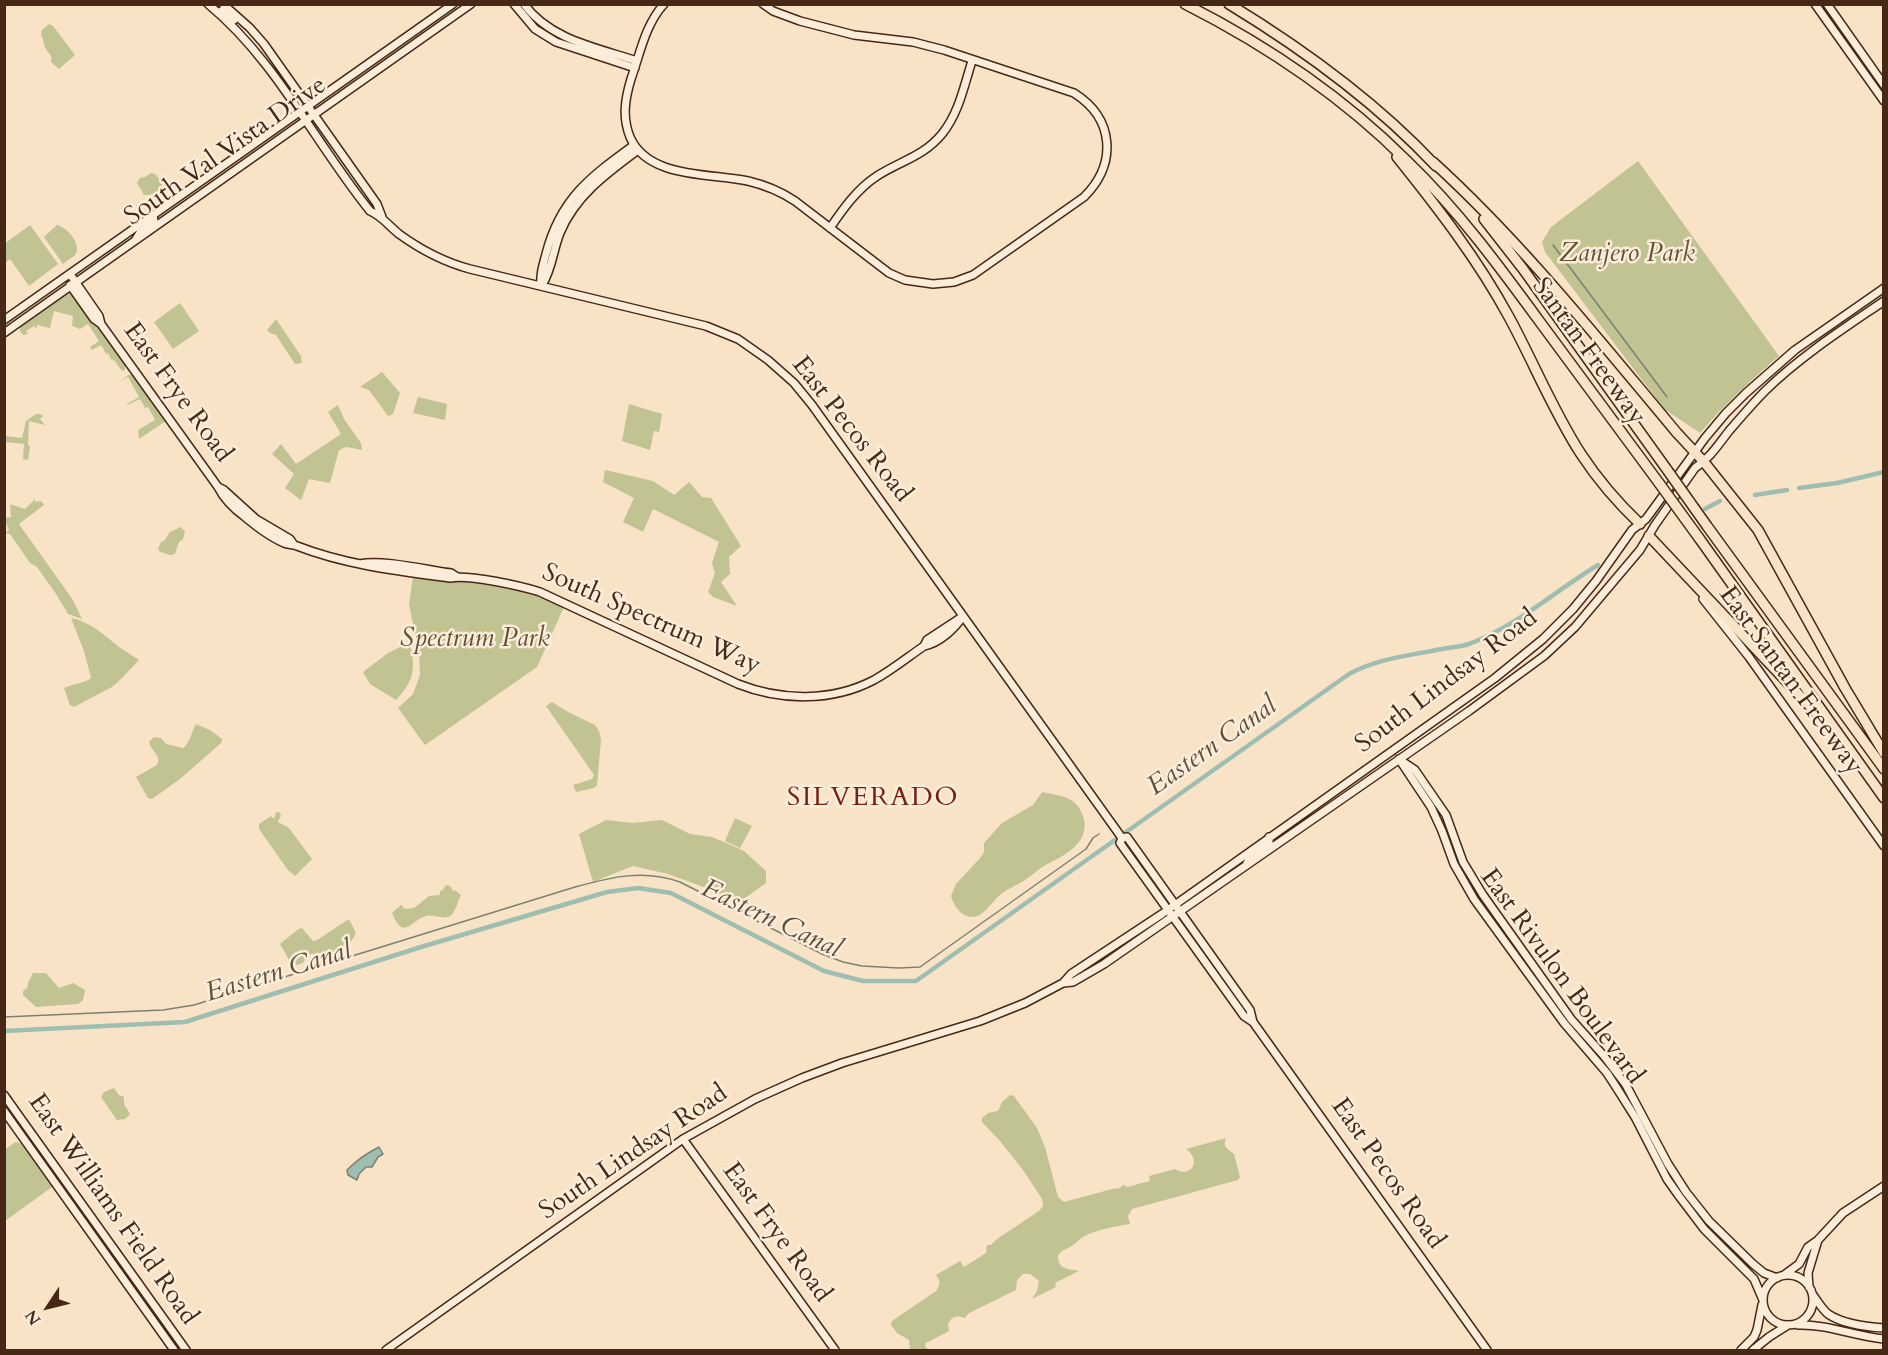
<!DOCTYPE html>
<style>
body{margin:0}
#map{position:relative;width:1888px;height:1355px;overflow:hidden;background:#f9e3c6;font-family:Cardo,serif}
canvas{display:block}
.frame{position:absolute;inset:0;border:6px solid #472816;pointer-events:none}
.north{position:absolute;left:18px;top:1277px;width:60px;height:60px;-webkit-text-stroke:4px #fbedda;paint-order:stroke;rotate:235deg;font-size:16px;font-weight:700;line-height:24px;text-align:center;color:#472816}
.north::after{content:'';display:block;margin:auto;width:21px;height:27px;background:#472816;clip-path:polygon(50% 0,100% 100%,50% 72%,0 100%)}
</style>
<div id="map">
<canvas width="1888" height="1355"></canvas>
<div class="frame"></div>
<div class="north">N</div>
</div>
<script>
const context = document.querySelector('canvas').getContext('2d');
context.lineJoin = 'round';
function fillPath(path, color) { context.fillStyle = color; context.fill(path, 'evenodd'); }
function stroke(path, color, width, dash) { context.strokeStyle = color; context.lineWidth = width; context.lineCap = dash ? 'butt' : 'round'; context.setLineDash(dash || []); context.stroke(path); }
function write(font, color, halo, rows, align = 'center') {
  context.font = font + ' Cardo,serif'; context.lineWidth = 5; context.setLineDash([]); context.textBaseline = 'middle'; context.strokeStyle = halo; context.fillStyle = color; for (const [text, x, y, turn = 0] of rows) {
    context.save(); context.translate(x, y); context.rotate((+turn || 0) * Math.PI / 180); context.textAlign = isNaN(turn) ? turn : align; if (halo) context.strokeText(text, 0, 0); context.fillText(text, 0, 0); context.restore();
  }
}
fillPath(new Path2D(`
 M49,24L53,26L75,55L59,69L51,62C53,54 48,54 45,47C43,43 44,39 41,35L42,30Z
 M1638,161L1779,356C1751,380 1724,405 1700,433L1664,409L1545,252L1542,242L1551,227Z
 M151,173L155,174L162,183V190L157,194L144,195L137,183L140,178L145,177Z
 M30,225L58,264L29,286L10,259L5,263L4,244Z
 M57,225C67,227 83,245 75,255C72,258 66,261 63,264L44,237Z
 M68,293L73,294L125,365V370L122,371L114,360L112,361L108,353L106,354L101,345L92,350L90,347L99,341L88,324L80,329L72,326L73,316L54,311L50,328L37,325L36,329L34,326L26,331L28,334L23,335L20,331V327Z
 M180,303L199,331L173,349L154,322Z
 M276,319L301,356L302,363L295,364L276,335L270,333L267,330Z
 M382,372L400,393L393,414L388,416L369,390L360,387Z
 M128,375H132L166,421L139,439L138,430L155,420L148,407L145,408L140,399L127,405V404L139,397L128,377L121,381Z
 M418,397L447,404L445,420L413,413Z
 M629,404L662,414L659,432L654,431L650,450L622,441Z
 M338,405L344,419L361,443L362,450L346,447L339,450L330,483L309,479L301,500L285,488L294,474L272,454L281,444L296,464L341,434L328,412Z
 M36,414H40L43,416L40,419L45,425L29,421L28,445L30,446L28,460L23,459L24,444L5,442V436L22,438L26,421Z
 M605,470L653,481L674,495L689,482L702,497L711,498L741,546L729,557L730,574L721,582L737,606L713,597L708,592L715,573L712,563L719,542L653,509L643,532L623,522L634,498L603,482Z
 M35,499V502L41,501L44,505L19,524L73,600L82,619L68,614L56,594L37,567L30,563L10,534L5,533L9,530L4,518L11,517L10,504L25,509Z
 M181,527L185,532L183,539L179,542L175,554L170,555L160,552L158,549L161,542L165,540L170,532Z
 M413,576C464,582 517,585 564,607L537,667L425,745L398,708L413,694L420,675L419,652L409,605Z
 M71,618C91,622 103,634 119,647C125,651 132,655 139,660L120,680L112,687L74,707L70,705L64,688C72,684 86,683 91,678L84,651Z
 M406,644H410C416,669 414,681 396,700L370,684L363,672L388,653Z
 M552,702L568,712L595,725L599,731L601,740L597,785L594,788L576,792L573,785L592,779L594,775L546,706Z
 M196,724L210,730L222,739L221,743L180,779L152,799L148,798L136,777L157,765C162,756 151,751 149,742L154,737L161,738L166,744L183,748C190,743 192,731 196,724Z
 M1042,792C1060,796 1077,796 1083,816C1092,843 1063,856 1044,866C1036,871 1029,878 1022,882C1015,886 1007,889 1001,894C993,900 984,917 973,917C961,917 954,906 951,896L956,884L981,857L984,852V843L1002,823L1033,805Z
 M276,812H279L281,815L278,822L289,828L312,859L295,876L288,870L259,829V824L271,816L274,819Z
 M735,818L752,826L740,848L725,841Z
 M606,820L632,823L662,820L690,834L712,837L731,845L744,851L766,871V883L738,903L709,889L668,874L633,866L593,882L579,834Z
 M448,885L451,887L453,891L455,890L461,895C458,901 455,913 450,916C443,920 433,914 426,916C411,920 404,942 392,913L401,905L405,909L414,908L429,896L440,895V891L443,890L445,886Z
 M349,919L356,933C342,960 333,949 308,955L303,963L297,965L289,960L280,944L297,930L302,928L313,941L317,940Z
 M33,973H46L59,988L73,983L85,990L83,1000L78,1004L36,1007L23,995V991L28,987V983Z
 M114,1088L119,1095L124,1097V1104L130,1114L125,1119L117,1120L101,1097L104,1092Z
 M1010,1095L1014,1096L1037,1128L1045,1147L1058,1197L1064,1202L1112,1189L1120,1188L1123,1185L1127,1187L1150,1181L1149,1176L1175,1169C1191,1179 1202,1160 1186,1149L1226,1138C1222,1147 1228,1149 1234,1154L1240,1177L1238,1180L1132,1209L1128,1216L1130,1224C1113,1227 1098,1229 1083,1237C1079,1239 1076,1243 1072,1246C1063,1251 1053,1252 1061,1266L1068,1269L1079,1271L1055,1283L1056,1287L1032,1299L1037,1291L1039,1281L1030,1274H1023L1017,1280L1016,1290L969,1313L965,1318C957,1315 952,1316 948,1324L949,1331L926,1343L925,1346L928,1350H910L909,1340L897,1333L891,1325L892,1321L936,1291C940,1285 941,1281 936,1275L960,1261L964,1267L986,1253L987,1245H991L997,1239L1039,1211L1043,1206L1042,1199L1023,1170L1000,1141L982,1122V1118L988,1113L998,1111L1002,1102Z
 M16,1142L22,1144L52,1187L5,1221V1149Z`), '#c1c392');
const water = new Path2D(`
 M379,1147L383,1154L378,1157L372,1167H366L359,1174L357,1180L348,1175L347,1170C357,1160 367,1153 379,1147Z`);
fillPath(water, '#9ebeb2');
stroke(water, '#7b8274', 1.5);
stroke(new Path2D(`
 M1553,245L1667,397
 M4,1017L163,1010L194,1005L575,887C611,877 644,869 680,882L822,954L843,962L862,966L899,968L920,967L1086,849L1093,838L1099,834`), '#7b8274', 1.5);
stroke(new Path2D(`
 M1799,488L1837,483L1884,472
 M1755,495L1787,490
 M1705,509L1720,501
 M4,1031L185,1022L421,947L607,892L638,888L671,893L824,971L863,981H916L1349,674C1376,659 1411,655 1442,649C1451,647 1460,647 1469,644C1517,626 1555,591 1598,565`), '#9ebeb2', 4.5);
const secondary = new Path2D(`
 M208,4C276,60 315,143 370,211C382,216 389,226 399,234C421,250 444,262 470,269L706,326L738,339L768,360L794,383L812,405L1122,838L1127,837L1250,1010L1253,1022
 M223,4L250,28L264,44L377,204L382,217
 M514,4L535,29L556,42L635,68
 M524,4C550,40 598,48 637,61
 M664,4C645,25 640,54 631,79C625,99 622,117 630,137C648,179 711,173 748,181C765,185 780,191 795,201L889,273L905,280L933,284L954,282L973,275L1084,197C1117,164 1115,119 1074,93L944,50L913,42L854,35L800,21L773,11L763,4
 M1815,4L1884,101
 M1827,4L1884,85
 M218,13L223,10L234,20
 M830,228C843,209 857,189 877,176C900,161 923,157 942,134C959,113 964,86 972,61
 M136,239L141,231L154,221L153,216
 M70,274L99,316L101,324L218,487C224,499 234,509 245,517C257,527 270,537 284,543C288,545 293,544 297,546C346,565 398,571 450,578C468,574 521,586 540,592L738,684C781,701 832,702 874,680C892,670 908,657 924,646C939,643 955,629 963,616
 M70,285L94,319L101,324
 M542,285C552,270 553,250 560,233C575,196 607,173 638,150
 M541,286C540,274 543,265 546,254C560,199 590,177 634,145
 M4,320L453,4
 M4,333L471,4
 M218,487L224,490L256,519L290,539L294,545
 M360,564C381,559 428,570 451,573L457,577
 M1703,599L1749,657L1884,846
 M924,646L927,640L962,617
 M1399,759L1431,807L1442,831L1454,864L1474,899L1564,1023L1607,1073L1618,1090L1635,1117L1667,1179L1679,1196L1704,1229L1754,1279L1763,1300
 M1403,762L1415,770L1446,815L1463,862L1483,895L1571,1019L1604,1056L1626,1085L1668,1164L1686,1192L1709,1221L1753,1264L1764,1273L1777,1278
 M1122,838L1120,843L1244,1016L1253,1022L1487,1350
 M1247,863L1252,856L1269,843V837
 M1063,983L1071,974L1162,914L1495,678L1543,639L1573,609L1596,581L1632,530L1646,519L1705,438L1726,413L1746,393L1795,350L1884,288
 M4,1095L186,1350
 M4,1111L174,1350
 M683,1139L835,1350
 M1784,1275L1799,1264L1808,1247L1818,1240L1843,1213L1884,1186
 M1763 1300a25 25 0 1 1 50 0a25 25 0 1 1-50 0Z
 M1809,1287L1808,1273L1818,1240
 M1813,1295C1818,1302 1822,1309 1828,1314C1843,1324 1866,1327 1884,1328
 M1798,1325C1827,1324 1854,1336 1884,1339
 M386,1350L683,1139L755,1099L802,1078L842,1063L980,1021L1025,1003L1063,983L1073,982L1104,964L1469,711L1544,656L1575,627L1640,550L1655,525L1695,468C1710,458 1718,445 1729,431C1741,417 1753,403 1766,390C1801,356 1843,329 1884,301
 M1741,1350L1754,1337L1757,1330L1762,1305
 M1753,1350L1769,1337L1788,1325`);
const highway = new Path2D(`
 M1185,4C1266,45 1343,97 1407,161C1458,210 1499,266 1540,322C1580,376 1620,430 1659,483
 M1229,4C1303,49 1377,103 1436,166
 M1397,157C1438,208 1478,260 1509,317C1534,363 1553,411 1581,454C1598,480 1618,503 1640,524
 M1433,162C1523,244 1599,340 1677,433L1704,462L1758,530L1845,688L1884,753
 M1484,219L1523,269L1668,471
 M1707,526L1884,769
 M1649,536L1819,716
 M1699,538L1884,798`);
stroke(secondary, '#472816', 10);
stroke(highway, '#472816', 12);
stroke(secondary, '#fbedda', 7);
stroke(highway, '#f9e3c6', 9);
const highwayBridge = new Path2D(`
 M1668,471L1707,526
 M1659,483L1699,538`);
stroke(highwayBridge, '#472816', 12, []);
stroke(highwayBridge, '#f9e3c6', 9);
write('26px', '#472816', '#fbedda', [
 ["South Val Vista Drive",226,152,-35],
 ["Santan Freeway",1588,352,54],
 ["East Frye Road",177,393,54],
 ["East Pecos Road",851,430,52],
 ["South Spectrum Way",651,620,24],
 ["East Santan Freeway",1790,681,54],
 ["South Lindsay Road",1447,682,-37],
 ["East Rivulon Boulevard",1561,977,54],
 ["South Lindsay Road",634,1153,-34],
 ["East Pecos Road",1387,1174,55],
 ["East Williams Field Road",112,1210,55],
 ["East Frye Road",776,1233,54]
]);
write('italic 26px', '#664f35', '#fbedda', [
 ["Zanjero Park",1627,255],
 ["Spectrum Park",475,640]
]);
write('italic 27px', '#5d4e3d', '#fbedda', [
 ["Eastern Canal",1213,747,-35],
 ["Eastern Canal",771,920,25],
 ["Eastern Canal",279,973,-17]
]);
context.letterSpacing = '1.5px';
write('27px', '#7a1f14', '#fbedda', [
 ["SILVERADO",873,799]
]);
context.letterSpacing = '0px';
</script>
